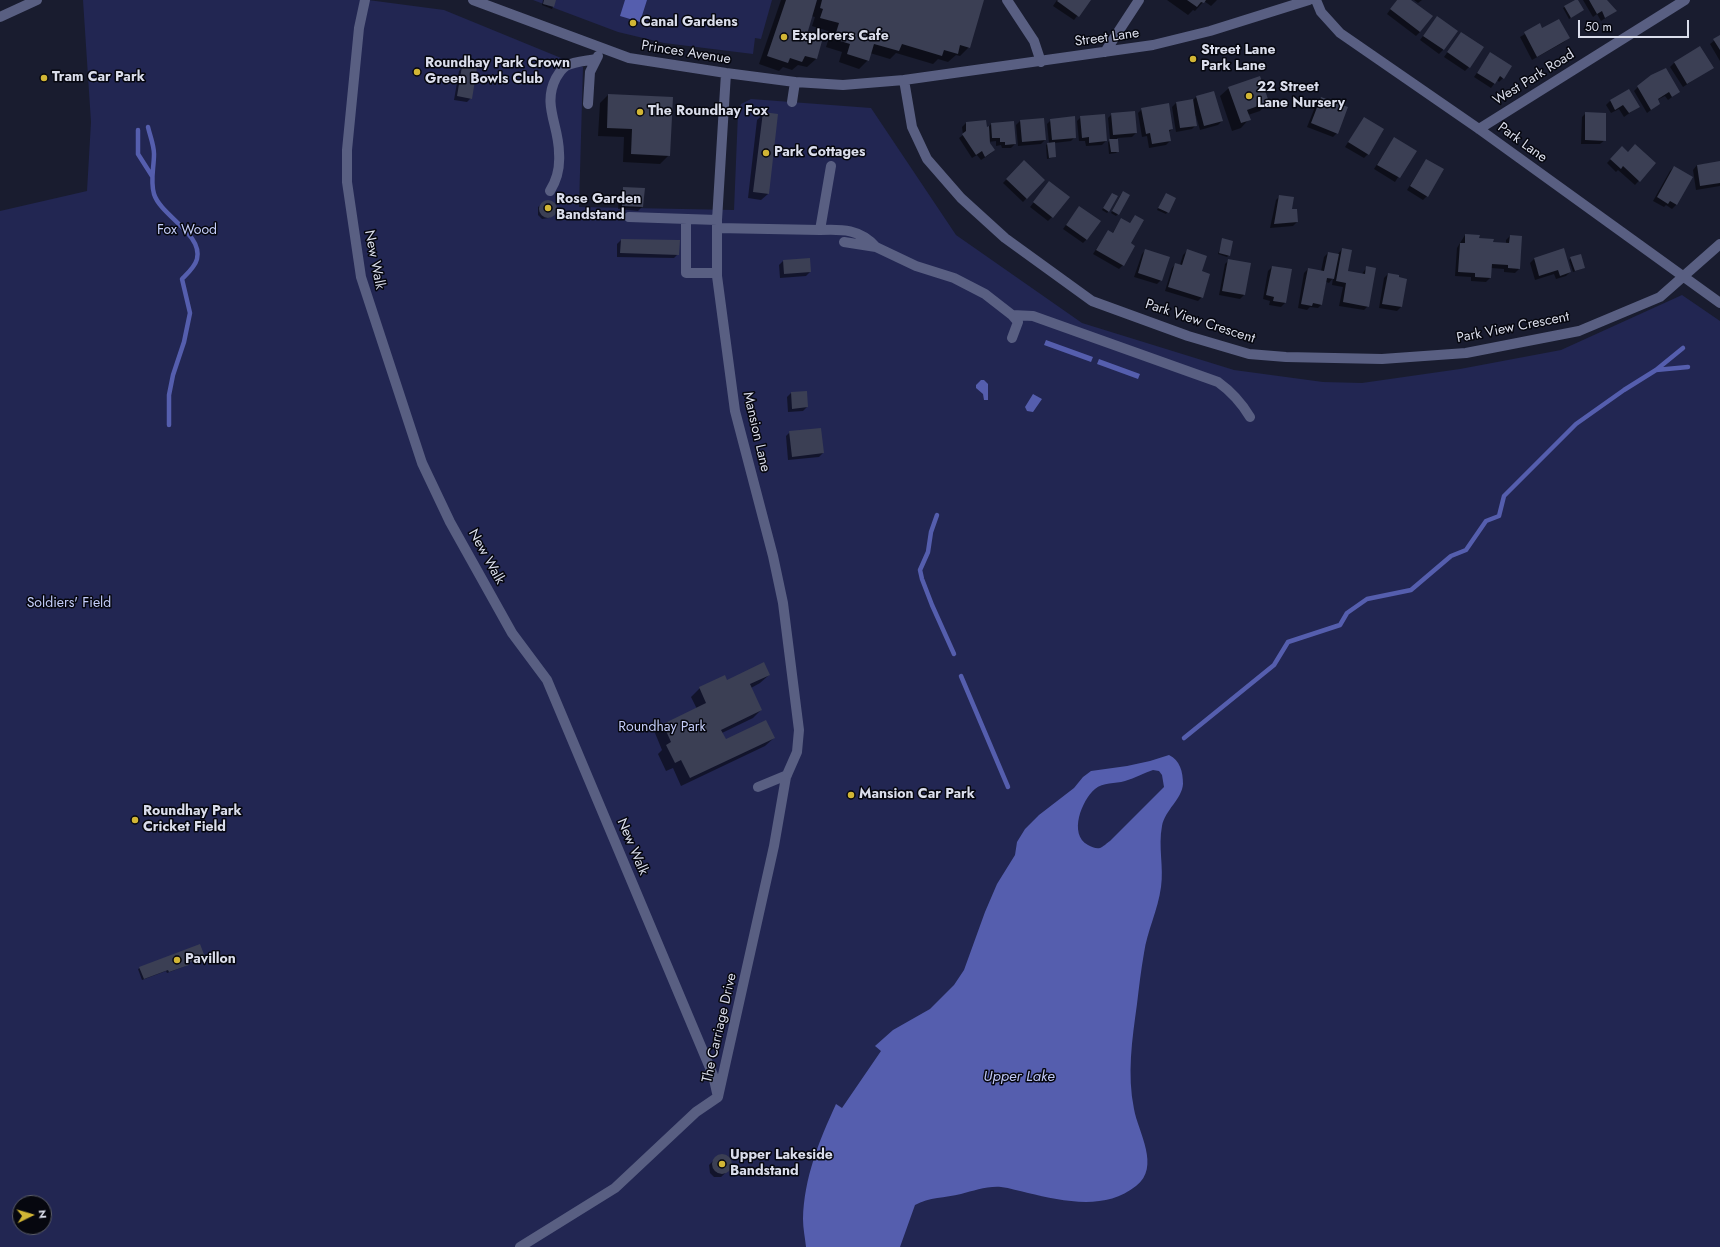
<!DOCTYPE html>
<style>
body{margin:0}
#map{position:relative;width:1720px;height:1247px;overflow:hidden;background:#191c2f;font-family:Jost,sans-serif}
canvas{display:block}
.north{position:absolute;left:12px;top:1195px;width:40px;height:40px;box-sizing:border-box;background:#06070f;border:1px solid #5b5d67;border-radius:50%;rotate:85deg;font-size:11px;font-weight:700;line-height:16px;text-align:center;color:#daddeb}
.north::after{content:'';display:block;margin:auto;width:14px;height:18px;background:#d2b635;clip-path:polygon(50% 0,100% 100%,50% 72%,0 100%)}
.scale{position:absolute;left:1578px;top:20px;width:111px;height:18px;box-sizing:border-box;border:2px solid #daddeb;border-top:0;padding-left:5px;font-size:12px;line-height:14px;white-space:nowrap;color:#daddeb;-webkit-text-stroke:3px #06070f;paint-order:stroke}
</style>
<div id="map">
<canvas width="1720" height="1247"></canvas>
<div class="north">N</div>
<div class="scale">50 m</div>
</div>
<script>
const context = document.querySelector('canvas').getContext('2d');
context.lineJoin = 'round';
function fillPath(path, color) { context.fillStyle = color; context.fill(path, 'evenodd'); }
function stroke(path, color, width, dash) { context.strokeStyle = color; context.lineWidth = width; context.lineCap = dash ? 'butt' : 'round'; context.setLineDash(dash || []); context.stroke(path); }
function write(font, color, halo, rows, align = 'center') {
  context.font = font + ' Jost,sans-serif'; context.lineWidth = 3; context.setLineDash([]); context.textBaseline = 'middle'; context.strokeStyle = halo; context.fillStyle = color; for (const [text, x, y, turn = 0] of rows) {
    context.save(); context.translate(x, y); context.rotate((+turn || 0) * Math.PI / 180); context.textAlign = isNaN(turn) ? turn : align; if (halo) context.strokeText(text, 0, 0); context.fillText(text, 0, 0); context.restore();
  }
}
fillPath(new Path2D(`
 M83,0H368L444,10L583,67L579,207L734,210L738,113L741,104L751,99L871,108L956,235L1082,323L1234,370L1323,382L1362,383L1460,369L1561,350L1682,295L1720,321V1247H0V211L87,191L91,122ZM20,1203H44V1227H20Z
 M533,0H772L761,39L755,38L753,54L664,43L618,32Z`), '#222652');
fillPath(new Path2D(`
 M625,0H647L640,22L620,16Z
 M1046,340L1093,357L1091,362L1044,345Z
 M1099,359L1140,374L1138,379L1097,364Z
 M981,380H984L988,384V400H984L983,394L976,388V385Z
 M1033,394L1042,399L1033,412L1027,411L1025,407Z
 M1169,755C1180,760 1183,772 1183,784C1182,799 1165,810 1162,826C1158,847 1164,867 1161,887C1158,910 1147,931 1144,953C1141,970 1139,987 1137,1004C1132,1040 1127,1074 1134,1109C1138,1132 1161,1167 1136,1186C1105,1211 1063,1201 1028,1193C1019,1191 1010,1188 1001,1187C986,1186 974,1191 961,1194C945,1198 929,1197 915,1205L900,1247H806C805,1238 803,1228 803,1219C804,1178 819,1141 836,1104L842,1108L881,1051L875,1046L893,1030L930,1009L954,985L964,970L985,912L997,884L1015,855L1017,842L1025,829L1039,815L1074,788L1083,777L1091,771L1127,766L1150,761ZM1153,770L1159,771L1162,775L1164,787L1110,841C1107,843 1103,847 1100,848C1096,849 1092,847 1088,845C1068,834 1082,800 1095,789C1103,782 1115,784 1125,781C1135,778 1144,773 1153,770Z`), '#555eae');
fillPath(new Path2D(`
 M543,0H555L553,7L552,9L542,5Z
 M781,0H983L969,47L960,56L956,55L948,62L938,59L933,64L896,53L890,59L870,53L868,60L859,69L839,62L842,52L826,47L831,32L812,26L815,17L811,16L807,32L812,39L821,42L816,59L807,67L798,65L792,70L783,67L779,71L759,64Z
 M1057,0H1089L1074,20L1053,6Z
 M1167,0H1217L1211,6L1204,1L1195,11L1193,10L1188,15Z
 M1397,0H1410L1420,32L1416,36L1387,14Z
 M1414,0H1422L1418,3Z
 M1583,0H1606L1616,11L1601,21L1597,14L1593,17Z
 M1565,7L1583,10L1569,19L1563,8Z
 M1437,17L1443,50L1439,54L1420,40Z
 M1540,25L1542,29L1568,38L1564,42L1532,60L1520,37Z
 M1461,33L1469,67L1465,71L1444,57Z
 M1720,36V61L1710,44Z
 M1490,54L1503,78L1499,82L1497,80L1491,88L1474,77Z
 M1674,63L1712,68L1683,87L1670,67Z
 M463,67L471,98L467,102L454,100L459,71Z
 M1638,87L1679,92L1668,100L1665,96L1657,100L1659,104L1647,113L1634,91Z
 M1229,88L1268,102L1260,111L1248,115L1249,119L1241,128L1232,131L1220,96Z
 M608,95L669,155L660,164L623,162L624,137L598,136L600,103Z
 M1196,97L1222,121L1218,125L1200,130L1196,116H1195L1196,125L1192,129L1176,132L1172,107L1176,103L1193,100Z
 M1321,98L1337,133L1333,137L1307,127L1317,102Z
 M1610,101L1638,107L1624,117L1619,109L1611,113L1606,105Z
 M1142,109L1172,129L1168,133L1170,141L1166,145L1149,148L1147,136L1142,137L1138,113Z
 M764,113L768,194L761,200L748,198L757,120Z
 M1586,113L1605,140L1600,144H1581L1582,117Z
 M1112,114L1136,133L1132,137L1117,138L1118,151L1116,153L1109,154L1108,142L1112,139H1110L1108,118Z
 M1081,117L1106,141L1102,145L1086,146L1085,141H1079L1077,121Z
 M1364,118L1368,154L1364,158L1345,147Z
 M1051,120L1075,137L1071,141L1054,143L1055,157L1047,159L1046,145L1049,143L1047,124Z
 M1020,121L1045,140L1041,144L1018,146L1016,125Z
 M966,123L988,128L991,124L1015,144L1011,148H1002L1001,145L996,146V141L988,142L994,150L990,154L981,160L977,155L972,158L959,138L963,135L962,127Z
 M1394,138L1415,151L1395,182L1374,169Z
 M1622,147L1628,153L1655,163L1635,185L1618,170L1616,172L1607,163Z
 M1426,160L1427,196L1423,200L1407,190Z
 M1024,161L1044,180L1023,202L1003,183Z
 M1720,162V186L1696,190L1693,170L1697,165Z
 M1674,167L1692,178L1676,205L1672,209L1666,205L1664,207L1653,201L1670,171Z
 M1046,187L1052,217L1048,221L1030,207Z
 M624,188L642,207L638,211L618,209L620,192Z
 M1112,194L1109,211L1107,213L1102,210Z
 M1121,194L1118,214L1116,216L1111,213Z
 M1166,194L1175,198L1166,214L1157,210Z
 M1280,196L1297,222L1293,226L1270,228L1276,200Z
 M545,201H551L555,205V212L549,218L542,219L538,215V207Z
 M1079,207L1087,239L1083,243L1063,229Z
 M1135,216L1123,265L1119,269L1093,254L1108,231L1112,234L1121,219L1129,224Z
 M1465,235L1492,243L1506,244V240L1510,236L1519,269L1515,273L1504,272V269L1491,268L1490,278L1486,282L1471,281V277L1455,276L1457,248Z
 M1223,239L1229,255L1227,257L1218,254Z
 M621,240L678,254L674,258L617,257V244Z
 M1342,249L1347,272L1362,274L1367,267L1368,306L1364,310L1339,306L1343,287L1332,285L1333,278L1329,283L1326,282L1322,304L1318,308L1310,307L1307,310L1298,308L1304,273L1308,269L1321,271L1324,257L1328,253L1338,254Z
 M1563,249L1570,272L1566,276L1556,279L1554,274L1535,280L1530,263L1534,259Z
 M1146,250L1161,280L1157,284L1134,277L1142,254Z
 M1187,251L1201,272L1202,297L1198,301L1165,291L1172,268L1176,264L1180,265L1183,255Z
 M1571,258L1584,268L1573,272L1569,260Z
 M1229,260L1244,295L1240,299L1219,295L1225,264Z
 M783,261L810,272L806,276L780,278L779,265Z
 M1272,267L1285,303L1281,307L1269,305L1270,301L1263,299L1268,271Z
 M1388,274L1406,280L1401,307L1397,311L1379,308L1384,278Z
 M791,393L807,407L803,411L788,412L787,397Z
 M790,432L823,453L819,457L788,460L786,436Z
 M769,675L760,683L751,688L761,710L753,718L722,733L725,740L774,738L765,746L681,786L673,768L666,771L658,754L662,750L655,733L663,725L697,709L691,697L700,688L727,681Z
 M202,958L187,963L186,966L167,973L166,971L142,980L138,969L140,968Z
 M718,1156H726L731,1160V1168L721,1177H714L710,1173L709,1165Z`), '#0007');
stroke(new Path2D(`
 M148,127C150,136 154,145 154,154C154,168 150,180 154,194C161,216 203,234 197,259C195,267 187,274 182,279L190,313L184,342L173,375L169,395V425
 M138,130V154L152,176
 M1656,370L1688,367
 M937,515L931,532L928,552L920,570L922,579L932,605L954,654
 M961,676L1008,787
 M1184,738L1274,665L1288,642L1340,625L1347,613L1367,599L1411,590L1451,556L1466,550L1486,521L1499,516L1504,496L1576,424L1624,390L1656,370L1683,348`), '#555eae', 4.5);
fillPath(new Path2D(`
 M544,0H556L554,7L543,4Z
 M786,0H817L808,31L815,33L814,38L822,41L817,59L805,56L802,62L790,58L788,63L767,56Z
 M822,0H984L970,48L960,45L958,54L944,50L942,56L902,44L899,51L874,44L869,61L847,54L850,44L834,39L839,23L820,18L823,9L820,8Z
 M1058,0H1091L1079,17L1057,1Z
 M1187,0H1206L1204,3L1201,2L1197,7Z
 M1397,0H1411L1433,16L1420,32L1390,9Z
 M1575,0H1578L1584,10L1571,18L1564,6Z
 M1589,0H1607L1617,11L1605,18L1602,11L1597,14Z
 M1437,16L1458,31L1444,50L1423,36Z
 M1559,19L1570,38L1537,57L1524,32L1540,23L1542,28Z
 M1461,32L1484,47L1470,68L1447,52Z
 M1720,35V50L1713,39Z
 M1700,46L1714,68L1687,84L1674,62Z
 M1490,52L1512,66L1504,79L1500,76L1495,84L1477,73Z
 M462,66L477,68L472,99L457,96Z
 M1666,68L1680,92L1672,97L1669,92L1658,99L1660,104L1651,110L1637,86L1651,75Z
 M1260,76L1269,102L1247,110L1251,120L1241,123L1228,87Z
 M1629,89L1640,107L1629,113L1623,105L1615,110L1610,100Z
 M1214,91L1223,121L1204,126L1196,96Z
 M608,94L673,97L670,156L631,154L632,129L607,128Z
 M1321,97L1348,107L1338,134L1311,123Z
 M1193,99L1197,126L1180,128L1176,102Z
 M1169,103L1173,129L1169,130L1171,141L1152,144L1150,133L1146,134L1141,108Z
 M1135,111L1137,133L1113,135L1111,113Z
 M763,112L778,114L769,194L753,192Z
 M1585,112L1606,113V141L1585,140Z
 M1105,114L1107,141L1089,143V137L1082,138L1080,116Z
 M1075,116L1076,138L1052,140L1050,119Z
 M1364,117L1384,129L1369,155L1348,142Z
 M1044,118L1046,140L1022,142L1020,120Z
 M986,120L987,127L989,126L990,143L995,150L985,157L982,151L976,155L962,134L966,131V122Z
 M1014,121L1016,144L1005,145V142H1000V138H992L991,123Z
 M1394,137L1417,151L1400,178L1377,165Z
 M1109,139H1118L1119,152H1111Z
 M1055,142L1056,157L1049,158L1047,143Z
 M1635,144L1656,163L1640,182L1623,166L1621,169L1610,159L1622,146L1628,152Z
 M1426,159L1444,169L1428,197L1410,186Z
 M1024,160L1045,180L1027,199L1006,179Z
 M1720,161V183L1700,186L1697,165Z
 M1674,166L1693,177L1677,205L1670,201L1668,204L1657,197Z
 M1049,181L1070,197L1053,218L1033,202Z
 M623,187L645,188L643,207L622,206Z
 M1123,191L1130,195L1119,215L1112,211Z
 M1112,193L1118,196L1109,212L1103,208Z
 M1166,193L1176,198L1169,213L1158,208Z
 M1279,195L1294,197L1292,209H1297L1298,222L1274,224Z
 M539 209a9 9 0 1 1 18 0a9 9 0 1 1-18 0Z
 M1079,206L1101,221L1087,240L1066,225Z
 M1135,215L1144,220L1131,243L1135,246L1124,266L1096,250L1108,230L1113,233L1121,218L1130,223Z
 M1465,234L1480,235L1479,238L1494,239L1493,242L1509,243L1510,235L1522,236L1520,269L1508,268V265L1492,264L1491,278L1475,277V273L1458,272L1460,243H1465Z
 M1222,238L1233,241L1230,256L1219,253Z
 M621,239L680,240L679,255L620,253Z
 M1342,248L1352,250L1348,271L1365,274L1366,266L1376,268L1369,307L1343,302L1346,283L1336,281Z
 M1564,248L1571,272L1560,276L1558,270L1539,276L1534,258Z
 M1145,249L1170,257L1162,281L1138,273Z
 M1187,249L1207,256L1202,271L1210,274L1203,298L1168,287L1175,263L1182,265Z
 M1328,252L1339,254L1334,279L1327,278L1322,305L1313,303L1312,306L1301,304L1308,268L1324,271Z
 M1581,254L1585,268L1575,271L1570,257Z
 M810,258L811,272L784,274L783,260Z
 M1228,259L1251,263L1245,295L1222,291Z
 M1272,266L1292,269L1286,303L1273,301L1274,297L1266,295Z
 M1388,273L1399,275V277L1407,279L1402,307L1382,304Z
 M807,391L808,407L792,409L791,392Z
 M821,428L824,453L792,457L789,431Z
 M764,662L770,675L750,684L762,710L721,730L726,739L766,720L775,738L690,778L681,760L675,763L666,745L671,742L663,724L706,703L699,687L725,675L727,680Z
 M200,944L205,957L188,963L189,965L169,972L168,970L144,979L139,967Z
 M712 1164a10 10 0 1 1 20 0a10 10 0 1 1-20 0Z`), '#3b3f54');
stroke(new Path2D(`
 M365,0L359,28L347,150V182L361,277L422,463L450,522L512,633L547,680L713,1075L717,1093
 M473,0L629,58L726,73L795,82L843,85L904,80L1153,45L1210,31L1309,0
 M1007,0L1034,41L1041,62
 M1316,0L1321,12L1340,33L1479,129L1720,303
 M0,17L37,0
 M1105,52L1139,0
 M904,80L912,127L927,159L961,198L1005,238L1092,301L1188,336L1249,354L1286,357L1382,359L1466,353L1579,331L1660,297L1720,244
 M792,102L795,82
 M588,104L590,72L598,56
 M1479,129L1685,0
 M550,191C557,180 560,166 559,153C559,125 542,105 556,78C559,73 562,68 566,66C575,61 587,61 596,59
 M629,217L717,220
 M686,219V273H717
 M717,228L820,230L831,166
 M820,230C842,229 860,229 876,247
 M844,242L876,247L916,266L954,278L985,294L1012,315L1018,322L1012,338
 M1012,315L1033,316L1218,382C1232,392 1241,402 1250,417
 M758,787L787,775
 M520,1247L615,1188L696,1112L718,1097L774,846L786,777L797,752L799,730L783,603L773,556L735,411L717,276V220L726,73`), '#595f82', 10);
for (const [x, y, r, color] of [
 [633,23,4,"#d2b635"],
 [784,37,4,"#d2b635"],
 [1193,59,4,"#d2b635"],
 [417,72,4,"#d2b635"],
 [44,78,4,"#d2b635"],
 [1249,96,4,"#d2b635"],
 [640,112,4,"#d2b635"],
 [766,153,4,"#d2b635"],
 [548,208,4,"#d2b635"],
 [851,795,4,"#d2b635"],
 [135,820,4,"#d2b635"],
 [177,960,4,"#d2b635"],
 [722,1164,4,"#d2b635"]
]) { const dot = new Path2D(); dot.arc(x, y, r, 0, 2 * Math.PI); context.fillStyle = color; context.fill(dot); stroke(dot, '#06070f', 1.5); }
write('bold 14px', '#daddeb', '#06070f', [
 ["Canal Gardens",641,23],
 ["Explorers Cafe",792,37],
 ["Street Lane",1201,51],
 ["Park Lane",1201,67],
 ["Roundhay Park Crown",425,64],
 ["Green Bowls Club",425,80],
 ["Tram Car Park",52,78],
 ["22 Street",1257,88],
 ["Lane Nursery",1257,104],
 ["The Roundhay Fox",648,112],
 ["Park Cottages",774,153],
 ["Rose Garden",556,200],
 ["Bandstand",556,216],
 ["Mansion Car Park",859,795],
 ["Roundhay Park",143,812],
 ["Cricket Field",143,828],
 ["Pavillon",185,960],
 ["Upper Lakeside",730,1156],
 ["Bandstand",730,1172]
], 'left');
write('14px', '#daddeb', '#06070f', [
 ["Street Lane",1107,38,-8],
 ["Princes Avenue",686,53,9],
 ["West Park Road",1534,78,-32],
 ["Park Lane",1522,143,36],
 ["New Walk",374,260,79],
 ["Park View Crescent",1200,322,18],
 ["Park View Crescent",1513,328,-11],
 ["Mansion Lane",756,432,77],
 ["New Walk",486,557,61],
 ["New Walk",632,847,67],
 ["The Carriage Drive",720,1028,-77]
]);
write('14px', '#c5cefa', '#06070f', [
 ["Fox Wood",187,231],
 ["Soldiers' Field",69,604],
 ["Roundhay Park",662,728]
]);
write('italic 15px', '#bec6f3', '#06070f', [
 ["Upper Lake",1019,1077]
]);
</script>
